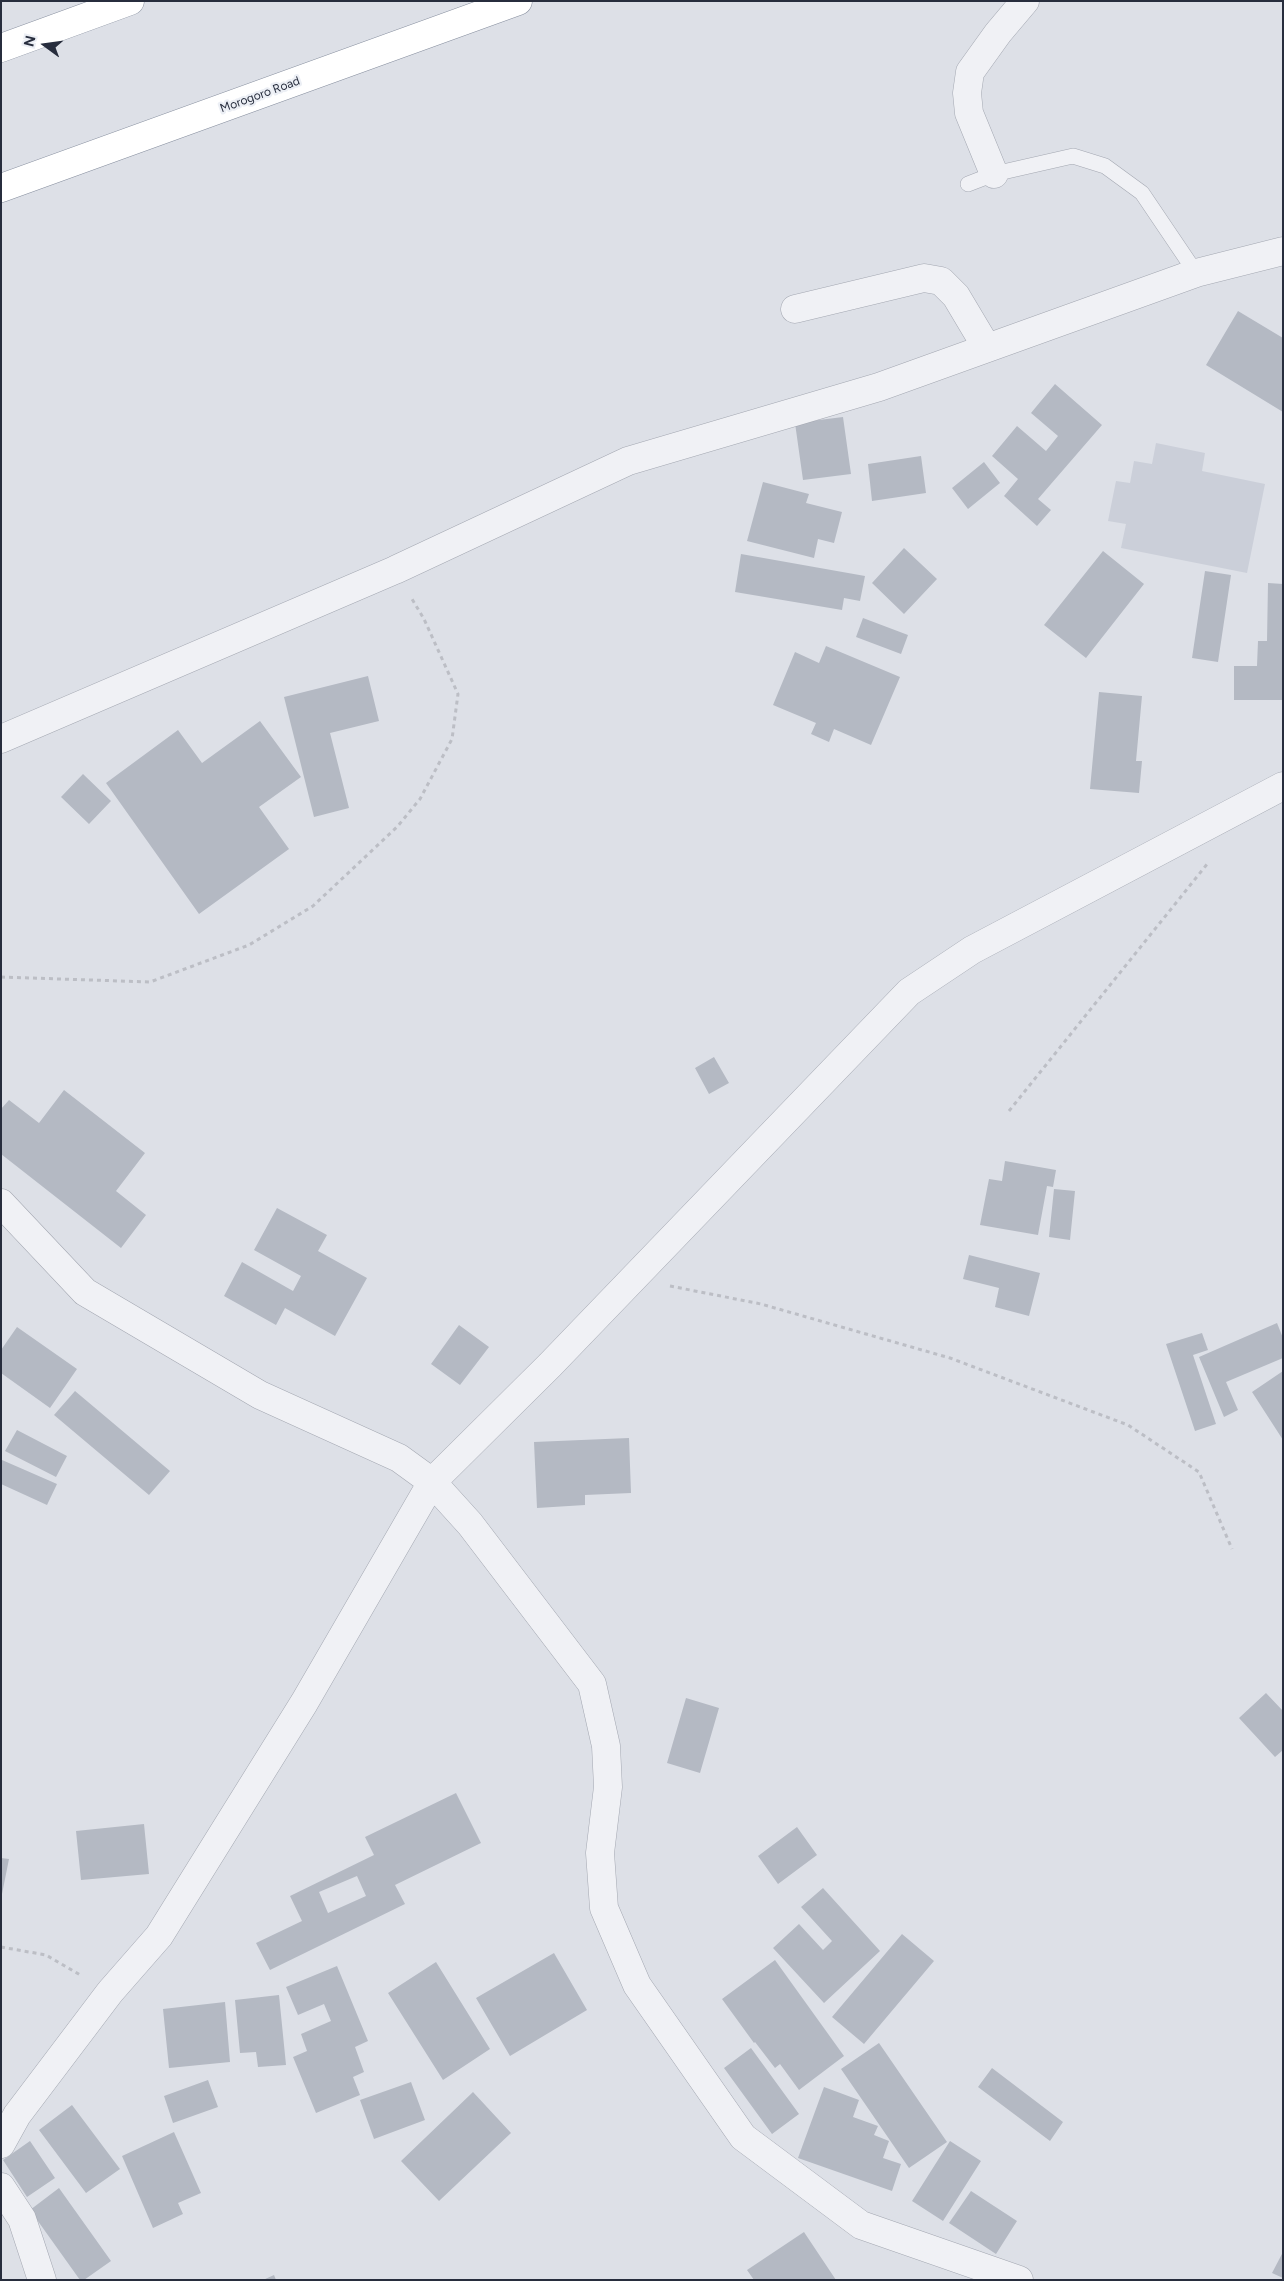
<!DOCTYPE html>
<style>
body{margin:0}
#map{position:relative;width:1284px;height:2281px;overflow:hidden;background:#dde0e7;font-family:Figtree,sans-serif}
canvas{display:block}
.frame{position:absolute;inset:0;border:2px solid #272d3d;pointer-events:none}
.north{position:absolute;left:20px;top:20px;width:50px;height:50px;-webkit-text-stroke:4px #eceff5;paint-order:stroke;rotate:284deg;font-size:14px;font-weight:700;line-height:20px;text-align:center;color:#272d3d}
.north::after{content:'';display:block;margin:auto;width:18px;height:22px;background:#272d3d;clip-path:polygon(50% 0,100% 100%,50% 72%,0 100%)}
</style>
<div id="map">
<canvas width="1284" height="2281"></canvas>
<div class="frame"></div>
<div class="north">N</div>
</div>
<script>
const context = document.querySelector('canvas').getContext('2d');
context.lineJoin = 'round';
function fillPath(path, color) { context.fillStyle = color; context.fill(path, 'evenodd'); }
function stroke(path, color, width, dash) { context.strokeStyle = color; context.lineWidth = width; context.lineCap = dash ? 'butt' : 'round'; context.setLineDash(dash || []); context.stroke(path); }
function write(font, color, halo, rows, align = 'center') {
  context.font = font + ' Figtree,sans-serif'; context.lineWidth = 4.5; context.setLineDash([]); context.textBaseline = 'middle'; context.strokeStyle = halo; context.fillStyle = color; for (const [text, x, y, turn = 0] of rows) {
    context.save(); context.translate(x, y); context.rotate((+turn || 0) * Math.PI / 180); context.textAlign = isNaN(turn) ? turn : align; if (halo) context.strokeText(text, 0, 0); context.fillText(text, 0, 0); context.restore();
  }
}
fillPath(new Path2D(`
 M1156,443L1205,453L1202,471L1265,484L1247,573L1121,548L1126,524L1108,521L1116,481L1130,483L1134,461L1152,464Z`), '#cbcfd9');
fillPath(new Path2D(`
 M1238,311L1283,338V412L1206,365Z
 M1055,384L1102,425L1038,499L1051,510L1037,526L1004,496L1018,479L992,456L1017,426L1046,451L1058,436L1031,413Z
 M843,417L851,474L803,480L795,423Z
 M921,456L926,493L872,501L868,464Z
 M984,462L1000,483L968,509L952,488Z
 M763,482L809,494L806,503L842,512L834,543L818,539L814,558L747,541Z
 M904,548L937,579L904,614L872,583Z
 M1103,551L1144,584L1086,658L1044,625Z
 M741,554L865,576L860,601L844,598L842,610L735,592Z
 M1205,571L1231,575L1218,662L1192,658Z
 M1268,583L1283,584V700H1234V666H1257L1258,641H1267Z
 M863,618L908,635L901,654L856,637Z
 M826,646L900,677L871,745L834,729L829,742L811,734L816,723L773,705L795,652L819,663Z
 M368,676L379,721L330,733L349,808L314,817L284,697Z
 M1099,692L1142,696L1136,761H1142L1139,793L1090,789Z
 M260,721L301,777L259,807L289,849L199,914L106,783L178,730L202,763Z
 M83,774L111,801L89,824L61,797Z
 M714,1057L729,1083L709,1094L695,1068Z
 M64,1090L145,1153L116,1191L146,1215L121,1248L1,1154V1109L9,1100L39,1123Z
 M1005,1161L1056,1170L1053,1187L1047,1186L1038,1235L980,1225L989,1179L1002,1181Z
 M1054,1189L1075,1191L1070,1240L1049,1237Z
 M277,1208L327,1235L318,1251L367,1278L335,1336L285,1308L276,1325L224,1296L242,1262L293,1291L301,1276L254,1250Z
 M969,1255L1040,1273L1029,1316L995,1307L999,1288L963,1279Z
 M1277,1323L1283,1338V1358L1226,1382L1238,1410L1224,1417L1199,1357Z
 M459,1325L489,1347L460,1385L431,1364Z
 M17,1327L77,1369L50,1408L1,1373V1350Z
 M1202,1333L1208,1350L1193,1355L1216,1424L1195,1431L1166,1344Z
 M1283,1371V1440L1252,1392Z
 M75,1391L170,1471L149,1495L54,1415Z
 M17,1430L67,1456L56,1477L5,1451Z
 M629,1438L631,1493L585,1495V1505L537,1508L534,1442Z
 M2,1460L57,1484L47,1505L1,1484Z
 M1266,1693L1283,1711V1750L1275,1757L1239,1718Z
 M686,1698L719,1708L700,1773L667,1763Z
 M456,1793L481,1843L395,1885L405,1904L270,1970L256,1943L302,1921L290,1896L374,1855L365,1837ZM357,1876L366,1896L328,1913L319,1892Z
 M144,1824L149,1874L81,1880L76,1831Z
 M797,1827L817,1855L778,1884L758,1856Z
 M1,1858L9,1859L2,1894H1Z
 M823,1888L880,1951L824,2003L773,1948L799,1924L823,1950L832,1941L801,1907Z
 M902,1934L934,1961L864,2044L832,2017Z
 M554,1953L587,2010L510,2056L476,1998Z
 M775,1960L844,2056L799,2090L780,2064L775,2068L755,2042L754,2043L722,1999Z
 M436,1962L490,2049L443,2080L388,1993Z
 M337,1966L368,2041L355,2047L364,2072L353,2077L360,2095L316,2113L293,2057L307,2051L301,2034L331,2021L324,2004L298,2015L286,1987Z
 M279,1995L286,2065L258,2067L256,2052L240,2053L235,2000Z
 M225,2002L230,2062L169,2068L163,2009Z
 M879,2043L947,2142L909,2168L841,2069Z
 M751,2048L799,2114L772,2134L724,2068Z
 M992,2068L1063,2122L1050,2141L978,2087Z
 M208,2080L218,2107L173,2123L164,2096Z
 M411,2082L425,2120L374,2139L360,2100Z
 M824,2087L859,2100L853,2117L878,2126L874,2135L889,2141L883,2158L901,2164L892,2191L798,2158Z
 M473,2092L511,2133L439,2201L401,2161Z
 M72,2105L120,2169L86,2193L39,2130Z
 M174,2132L201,2193L178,2203L183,2214L153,2228L122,2156Z
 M30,2141L55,2178L27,2197L3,2160Z
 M950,2141L981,2161L943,2221L912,2201Z
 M59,2188L111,2261L84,2280H80L30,2210Z
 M971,2191L1017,2221L996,2254L949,2223Z
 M804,2232L836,2280H754L747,2270Z
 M1283,2252V2278L1272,2273Z
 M274,2275L276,2280H263Z`), '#b4b9c3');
const lane = new Path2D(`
 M968,184L994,174L1073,156L1105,166L1142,193L1196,273`);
const street = new Path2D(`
 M994,174L969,113L967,93L970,72L998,33L1025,1
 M795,309L924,278L941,281L956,296L987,348
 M1,739L395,570L628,461L879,387L1196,273L1283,251
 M1,1203L85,1292L260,1395L399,1458L432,1482L470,1524L592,1684L606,1746L608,1787L600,1853L604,1908L637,1985L743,2137L861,2225L1019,2280
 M1,2144L17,2115L110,1992L159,1936L304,1703L432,1482L550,1365L909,992L972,950L1283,786
 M1,2187L22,2219L42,2280`);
const highway = new Path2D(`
 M1,48L130,1
 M1,188L518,1`);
stroke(lane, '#a3a7b1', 16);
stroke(street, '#a3a7b1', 29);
stroke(highway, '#858d9d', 29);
stroke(new Path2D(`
 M1,977L150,982L249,945L313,906L397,827L420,799L452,739L458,694L424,619L412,599
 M1009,1111L1208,863
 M670,1286L761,1304L950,1358L1128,1425L1199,1472L1232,1549
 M1,1947L46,1955L82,1976`), '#bcbec5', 3, [4, 4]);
stroke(lane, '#f0f1f5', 15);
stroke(street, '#f0f1f5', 28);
stroke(highway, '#fff', 28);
write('12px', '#272d3d', '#eceff5', [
 ["Morogoro Road",260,95,-20]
]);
</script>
